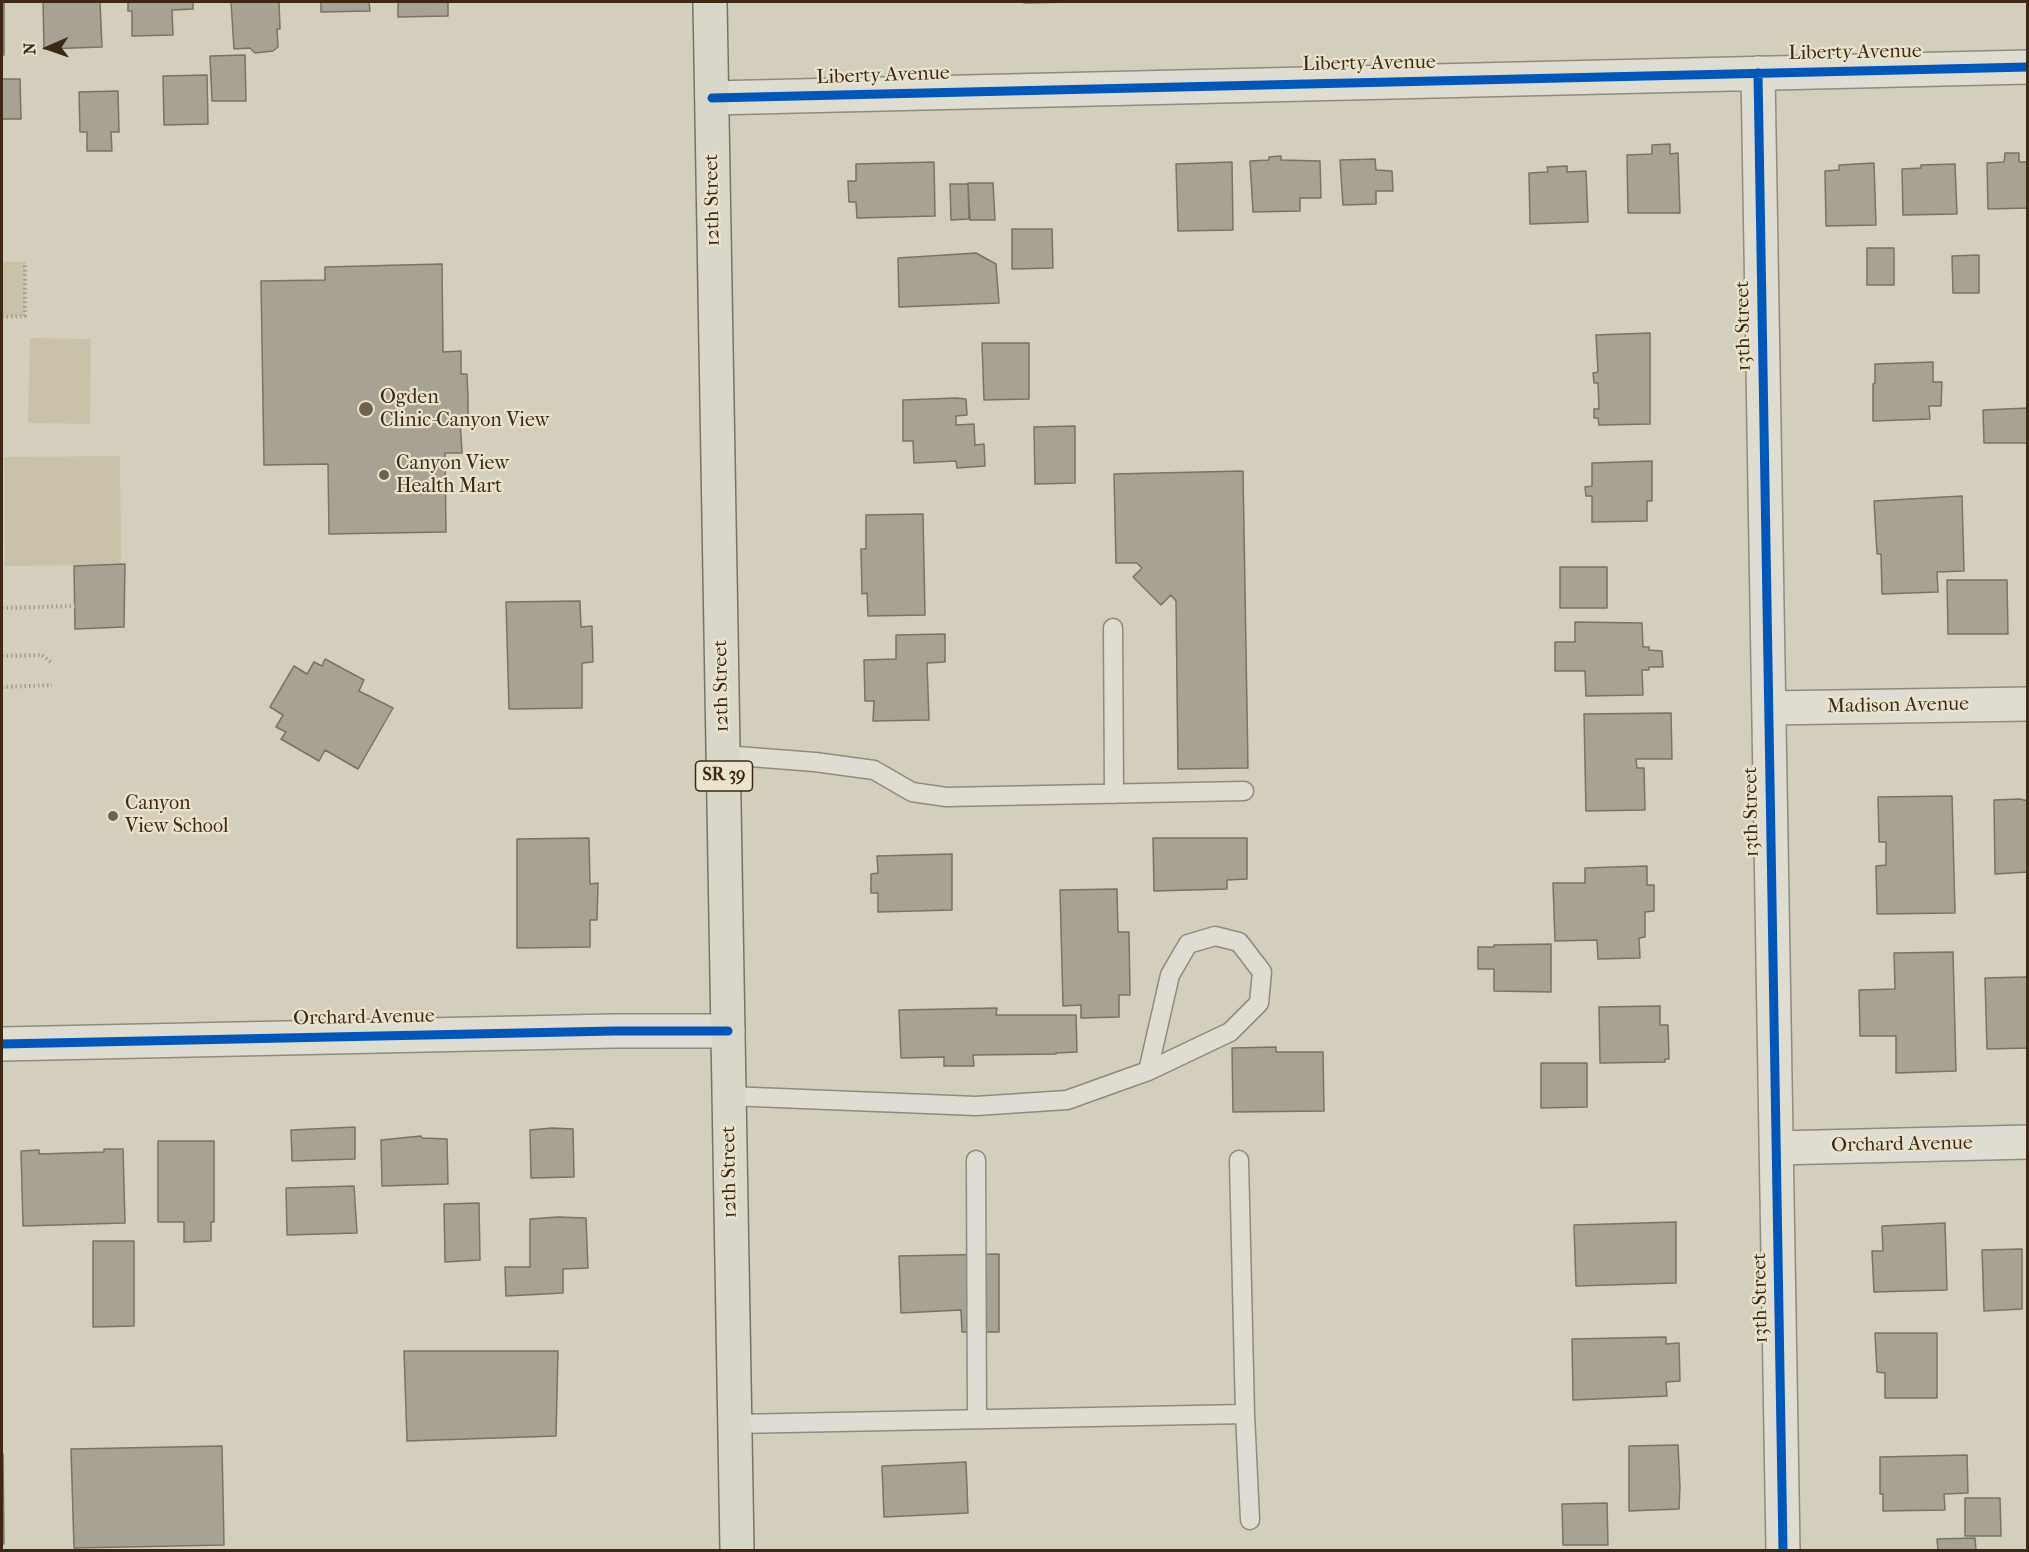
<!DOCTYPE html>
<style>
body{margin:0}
#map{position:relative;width:2029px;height:1552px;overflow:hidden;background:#d4cfbc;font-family:"IM FELL French Canon",serif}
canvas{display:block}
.frame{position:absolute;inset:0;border:3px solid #3c2813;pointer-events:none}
.north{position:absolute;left:18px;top:18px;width:60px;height:60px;-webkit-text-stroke:4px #eae4cd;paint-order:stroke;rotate:268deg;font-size:16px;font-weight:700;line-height:24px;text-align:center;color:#3c2813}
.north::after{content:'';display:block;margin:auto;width:21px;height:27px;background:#3c2813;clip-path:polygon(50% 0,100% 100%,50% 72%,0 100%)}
</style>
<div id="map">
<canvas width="2029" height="1552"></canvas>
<div class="frame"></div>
<div class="north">N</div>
</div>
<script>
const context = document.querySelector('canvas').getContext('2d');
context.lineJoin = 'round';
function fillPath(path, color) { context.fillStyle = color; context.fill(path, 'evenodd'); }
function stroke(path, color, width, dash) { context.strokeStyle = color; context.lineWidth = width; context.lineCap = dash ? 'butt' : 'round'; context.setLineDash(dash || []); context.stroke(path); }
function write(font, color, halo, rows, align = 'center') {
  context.font = font + ' "IM FELL French Canon",serif'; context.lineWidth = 4.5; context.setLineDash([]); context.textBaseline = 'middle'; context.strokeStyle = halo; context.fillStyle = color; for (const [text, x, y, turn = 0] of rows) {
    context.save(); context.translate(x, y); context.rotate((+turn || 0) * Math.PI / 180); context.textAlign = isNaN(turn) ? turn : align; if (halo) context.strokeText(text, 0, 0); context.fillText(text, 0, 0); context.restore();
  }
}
fillPath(new Path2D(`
 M2,262H25V316L2,317Z
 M30,338L91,339L90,424L28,423Z
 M120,456L121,565L5,566L4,457Z`), '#cac2a8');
const building = new Path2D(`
 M2,2H4V55H2Z
 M43,2H100L102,47L44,49Z
 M128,2H193V9L172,10L173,35L132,36V11H128Z
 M231,2H279L280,29H277L278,47L273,51L255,53L250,48L234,49Z
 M321,2H369L370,11L321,12Z
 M398,2H448V16L398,17Z
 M1024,2H1073L1024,3Z
 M245,55L246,101H212L210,56Z
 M207,75L208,124L164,125L163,76Z
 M2,79H20L21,119H2Z
 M118,91L119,132H111L112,151H87V132H80L79,92Z
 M1670,144V154L1678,153L1680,213H1628L1627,155L1652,154V145Z
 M2005,153H2019V162H2028V208L1988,209L1987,163L2004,162Z
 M1281,156V160L1320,161L1321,198H1300V211L1253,212L1250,161L1269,160V157Z
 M1375,159L1376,170L1392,171L1393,191H1376V204L1343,205L1340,160Z
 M934,162L935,216L857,218L856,202H849L848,181H856V164Z
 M1232,162L1233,230L1178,231L1176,164Z
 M1874,163L1876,225L1826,226L1825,171L1839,170V165Z
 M1955,164L1957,214L1903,215L1902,169L1921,168V165Z
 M1567,166V172L1586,171L1588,222L1530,224L1529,173L1548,172L1547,167Z
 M968,183H993L995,220H970Z
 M950,184H968L969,219L951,220Z
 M1012,229H1052L1053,268L1012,269Z
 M1867,248H1894V285H1867Z
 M976,253L996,264L999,303L899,307L898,258Z
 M1979,255V293H1953L1952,256Z
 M442,264L443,352L461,351V374H467L468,398V420L460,419L462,453H445L446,532L329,534L328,464L264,465L261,281L325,280V267Z
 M1650,333V424L1599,425L1598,418H1594V409H1599L1598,383H1594L1593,373L1598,372L1596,335Z
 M982,343H1029V399L984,400Z
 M1933,362V382H1942L1941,406H1929L1930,419L1873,421V384L1875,383V364Z
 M956,398L966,399L967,415L956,416V425L974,424L975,445L984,444L985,466L957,468L956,461L914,463L913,441H903V400Z
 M2028,408V443H1984L1983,410Z
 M1075,426V483L1035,484L1034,427Z
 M1652,461V501H1647V521L1592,522V496H1586L1585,487L1592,486V463Z
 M1243,471L1248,768L1178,769L1176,601L1171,595L1161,605L1133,577L1142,568L1137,563H1116L1114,474Z
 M1962,496L1964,571L1937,572L1938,592L1882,594L1881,554H1877L1874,501Z
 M923,514L925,615L868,616L867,593L862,594L861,549H866V515Z
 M125,564L124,627L75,629L74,566Z
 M1560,567H1607V608H1560Z
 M1947,580H2007L2008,634H1948Z
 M580,601L581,627L592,626L593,662L582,663V708L509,709L506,602Z
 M1575,622L1642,623L1643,647H1649V650L1662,651L1663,667H1649V670H1642L1643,695L1586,696L1585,671H1555V642H1575Z
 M945,634V662L927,663L929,720L873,721L874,701H865L864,660L896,659V635Z
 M325,659L364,680L359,691L393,708L358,769L325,750L319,761L281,739L286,732L276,727L283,715L270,707L294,666L307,674L314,662L322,666Z
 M1671,713L1672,759H1636L1637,768H1644L1645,810L1586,811L1584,714Z
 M1952,796L1955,913L1877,914L1876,866L1886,865V842H1879L1878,797Z
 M2020,799L2028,801V872L1995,874L1994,800Z
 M589,838L590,884L598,883L597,920H590V947L517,948V839Z
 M1153,838H1247V879L1227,880V889L1154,891Z
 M952,854V910L878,912V893H871V874L878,873L877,856Z
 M1647,866V885H1654V911L1645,912V937L1639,938L1640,958L1598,959L1597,940L1555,941L1553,883H1585V868Z
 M1117,889L1118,932H1129L1130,995H1119V1017L1081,1018V1005L1063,1006L1060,890Z
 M1551,944V992L1494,991V969H1478V947H1494V945Z
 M1953,952L1956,1071L1896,1073V1036H1860L1859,990L1895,989L1894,953Z
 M2028,977V1048L1987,1049L1985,978Z
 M1660,1006V1025H1668L1669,1059H1665V1062L1600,1063L1599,1007Z
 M997,1008L996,1015H1076L1077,1052L1056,1053V1054L973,1055L974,1066H944V1057L901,1058L899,1010Z
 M1276,1047V1052H1323L1324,1111L1233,1112L1232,1048Z
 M1541,1063H1587V1107L1541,1108Z
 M355,1127V1159L292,1161L291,1130Z
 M552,1128L573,1129L574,1177L531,1178L530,1130Z
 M421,1136L422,1138L447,1139L448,1184L382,1186L381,1140Z
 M158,1141H214V1222H211V1241L184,1242V1222H158Z
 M104,1149H123L125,1223L23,1226L21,1151L39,1150V1154L104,1152Z
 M354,1186L357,1233L287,1235L286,1188Z
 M479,1203L480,1260L445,1262L444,1204Z
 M558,1217L586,1218L588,1268L563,1269V1293L506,1296L505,1267H530V1219Z
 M1676,1222V1283L1576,1286L1574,1225Z
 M1945,1223L1947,1290L1874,1292L1872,1251H1883L1882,1226Z
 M93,1241H134V1326L93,1327Z
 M2022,1249V1309L1984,1311L1982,1250Z
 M999,1254V1332H962L961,1310L901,1313L899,1256Z
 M1875,1333H1937V1398H1885V1373L1877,1372Z
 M1666,1337V1344L1679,1343L1680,1381L1666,1382L1667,1396L1573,1400L1572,1339Z
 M404,1351H558L556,1436L407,1441Z
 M1678,1445L1680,1487L1679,1509L1629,1511V1446Z
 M222,1446L224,1545L74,1548L71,1449Z
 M2,1454H3L4,1544H2Z
 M1967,1455L1968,1493L1944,1494L1945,1510L1883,1511V1494H1880V1457Z
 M966,1462L968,1513L884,1517L882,1466Z
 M1965,1498H2000L2001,1536H1965Z
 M1607,1503L1608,1545H1563L1562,1504Z
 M1975,1538L1976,1550H1938L1937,1539Z`);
fillPath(building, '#a7a294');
stroke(building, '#797366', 1.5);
const service = new Path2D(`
 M1113,628L1114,794
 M724,755L815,762L874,770L912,792L946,797L1244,791
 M729,1096L976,1106L1067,1100L1148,1071L1230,1032L1259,1003L1262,972L1239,942L1215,936L1188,944L1170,975L1148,1071
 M976,1160L977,1419
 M1239,1160L1245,1414
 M735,1424L1245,1414L1250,1520`);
const minor = new Path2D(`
 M1758,73L1783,1550
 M712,98L2028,67
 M1769,708L2028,704
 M2,1044L614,1031H728
 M1776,1148L2028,1142`);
const primary = new Path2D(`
 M710,2L737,1550`);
stroke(service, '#8f8a7c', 21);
stroke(minor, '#8f8a7c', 36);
stroke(primary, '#797366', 36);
stroke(new Path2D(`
 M2,317L25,316V262
 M2,608L75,606
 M2,656L42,655L52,663
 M2,687L52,685`), '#a29e95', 4, [1.5, 3]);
stroke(service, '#dfdcd2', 18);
stroke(minor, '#dfdcd2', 33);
stroke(primary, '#d9d6ca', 33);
stroke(new Path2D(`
 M1758,73L1783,1550
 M712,98L2028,67
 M2,1044L614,1031H728`), '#0057b8', 9);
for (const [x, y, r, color] of [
 [366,409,8,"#71624e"],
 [384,475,6,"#71624e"],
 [113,816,6,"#71624e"]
]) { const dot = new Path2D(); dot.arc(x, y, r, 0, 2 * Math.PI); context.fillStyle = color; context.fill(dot); stroke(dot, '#eae4cd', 2); }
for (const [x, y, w] of [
 [724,776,57]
]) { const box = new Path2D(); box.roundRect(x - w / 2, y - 15, w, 30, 4.5); context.fillStyle = '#eae4cd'; context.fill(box); stroke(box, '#3c2813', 1.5); }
write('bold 18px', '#3c2813', null, [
 ["SR 39",724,776]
]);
write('20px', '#3c2813', '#eae4cd', [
 ["Liberty Avenue",1855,53,-1],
 ["Liberty Avenue",1369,64,-1],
 ["Liberty Avenue",883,76,-2],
 ["12th Street",713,200,-91],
 ["13th Street",1744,326,-91],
 ["12th Street",722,686,-91],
 ["Madison Avenue",1898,706,-1],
 ["13th Street",1752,812,-91],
 ["Orchard Avenue",364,1018,-1],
 ["Orchard Avenue",1902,1145,-1],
 ["12th Street",730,1172,-91],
 ["13th Street",1761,1298,-91]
]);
write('20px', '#3c2813', '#eae4cd', [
 ["Ogden",380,398],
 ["Clinic-Canyon View",380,421],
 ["Canyon View",396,464],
 ["Health Mart",396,487],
 ["Canyon",125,804],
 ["View School",125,827]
], 'left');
</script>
